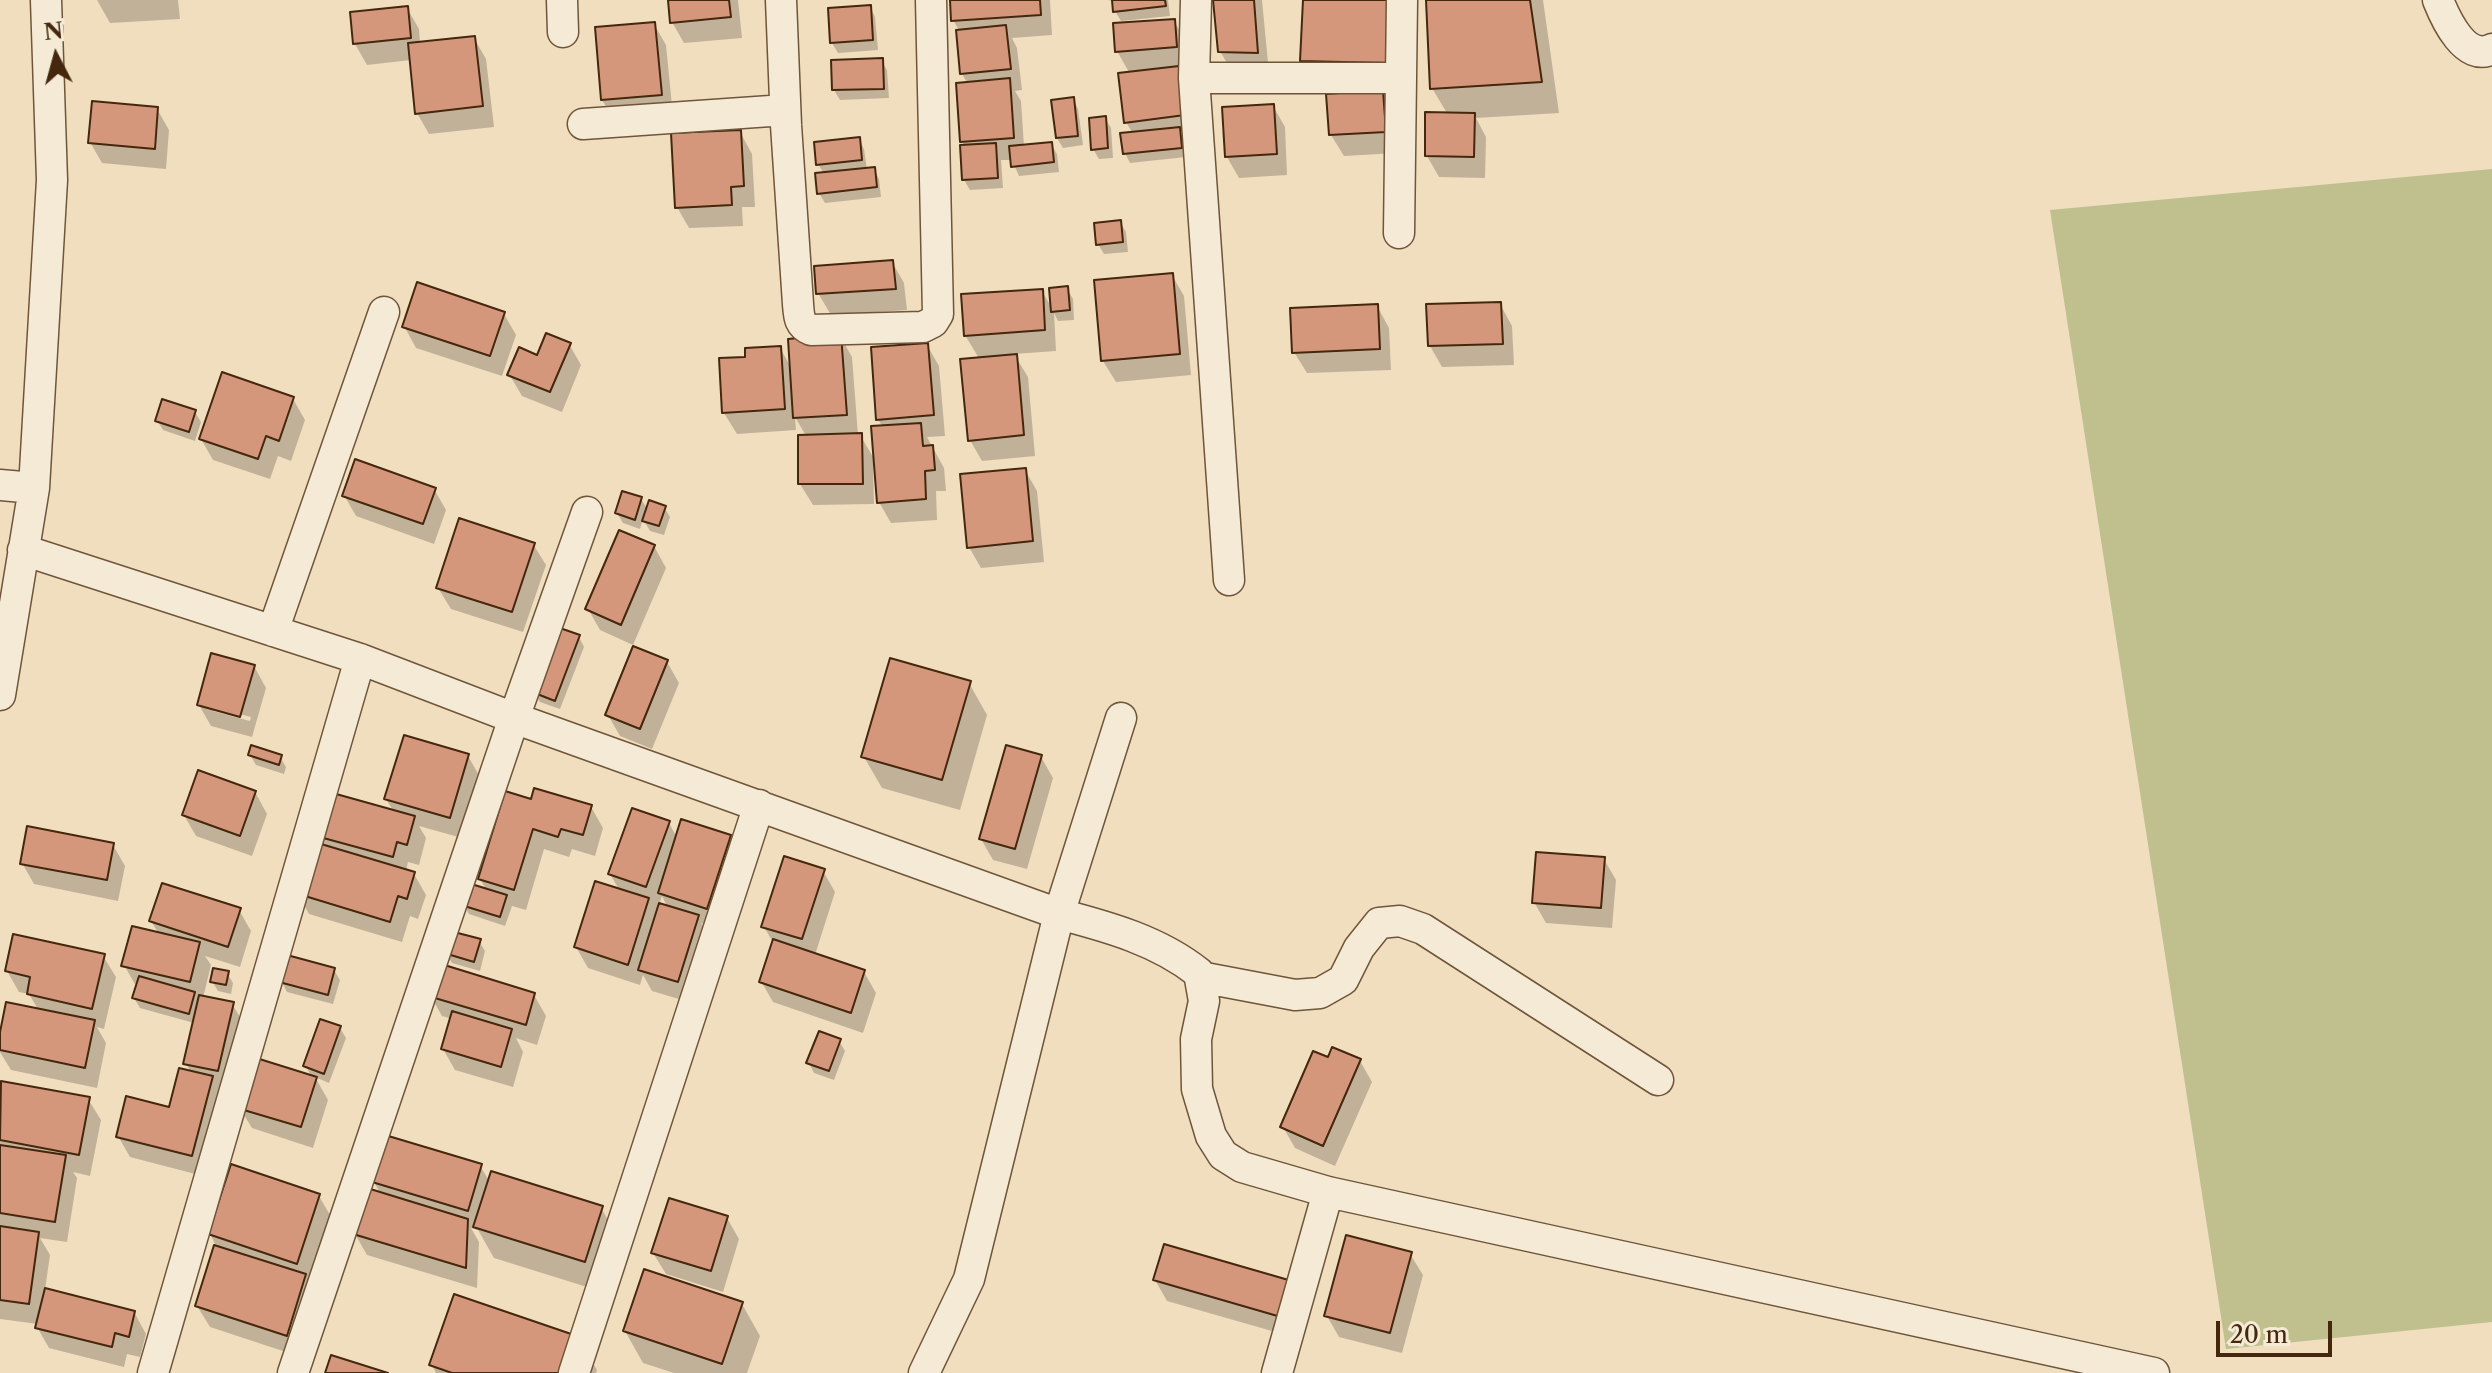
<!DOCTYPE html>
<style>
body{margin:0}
#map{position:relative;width:2492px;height:1373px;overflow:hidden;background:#f0debf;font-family:"Libre Caslon Text",serif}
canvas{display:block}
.north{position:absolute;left:16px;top:16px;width:80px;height:80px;-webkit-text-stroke:6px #f5ead5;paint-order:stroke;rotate:354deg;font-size:22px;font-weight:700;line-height:32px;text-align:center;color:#44270d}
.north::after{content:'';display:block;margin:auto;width:28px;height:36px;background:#44270d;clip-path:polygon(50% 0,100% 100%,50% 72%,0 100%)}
.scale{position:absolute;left:2216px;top:1321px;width:116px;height:36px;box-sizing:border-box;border:4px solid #44270d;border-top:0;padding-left:10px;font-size:24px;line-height:28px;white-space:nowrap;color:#44270d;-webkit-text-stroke:6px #f5ead5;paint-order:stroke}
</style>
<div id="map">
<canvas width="2492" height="1373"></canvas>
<div class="north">N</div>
<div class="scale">20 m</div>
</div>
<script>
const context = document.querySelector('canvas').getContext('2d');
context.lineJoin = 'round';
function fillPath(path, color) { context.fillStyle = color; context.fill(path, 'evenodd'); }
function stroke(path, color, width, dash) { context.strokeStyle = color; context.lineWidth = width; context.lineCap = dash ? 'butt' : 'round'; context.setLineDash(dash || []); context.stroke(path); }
fillPath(new Path2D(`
 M2492,169V1322L2226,1349L2050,210Z`), '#bfc08e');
fillPath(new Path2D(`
 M97,0H178L180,19L110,23Z
 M670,0H738L742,38L684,43L672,22Z
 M952,0H1050L1052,35L1012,38L1017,48L1022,90L1015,91L1021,101L1024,147L1051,144L1057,154L1059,172L1019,176L1012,160H1001L1003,188L970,190L964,180L965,147L962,141L968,84L962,74L960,32L953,20Z
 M1107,0H1168L1170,16L1121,21L1115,11L1114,1Z
 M1215,0H1262L1269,73L1232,72L1220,51Z
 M1305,0H1406L1403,94H1383L1394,113L1397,153L1344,156L1331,135L1328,92H1320L1302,61Z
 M1428,0H1543L1559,113L1476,118L1486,137L1485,178L1439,177L1427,156L1448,115L1432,88Z
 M870,7L875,17L878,50L838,53L832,43Z
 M407,8L419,29L420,44L474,38L486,59L494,127L429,134L417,113L411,60L367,65L355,44Z
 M1174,21L1186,42V157L1130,163L1125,153L1133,134L1126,122L1130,74L1117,51Z
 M654,24L666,45L673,116L615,121L602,100L597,29Z
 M881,60L887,70L889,98L840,100L834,90Z
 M1073,99L1078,109L1083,145L1063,148L1057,138Z
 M1273,106L1285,127L1287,175L1239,178L1227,157Z
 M157,109L169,130L166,169L102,163L90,142Z
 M1105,118L1111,128L1113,158L1099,159L1093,149Z
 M740,132L752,154L755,207H742L743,226L689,228L677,207Z
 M859,139L864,149L867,170L874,169L879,179L881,197L825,203L819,193L824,174L818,164Z
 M1120,222L1126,232L1128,252L1104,254L1098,244Z
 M892,262L904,283L907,310L831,315L818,293Z
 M1172,275L1184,296L1191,375L1116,382L1103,361Z
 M1067,289L1073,299L1074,320L1058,321L1054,313L1056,351L1014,354L1028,377L1035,456L982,461L970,440L980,360L965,335L1042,291L1053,310Z
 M1500,304L1512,326L1514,365L1442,367L1430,346Z
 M1377,306L1389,328L1391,370L1307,373L1294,352Z
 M504,314L516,335L502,376L416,348L404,326Z
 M840,336L852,357L858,435H860L876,462L883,428L878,419L927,345L939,366L945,436L927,437L944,468L946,491H936L937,520L891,523L879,502L876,465H873L874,504L813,505L800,484L806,436L795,417L796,430L737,434L724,413L747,359L780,348L792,369Z
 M569,344L581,365L562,412L522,396L509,374L539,357Z
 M293,399L305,420L291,461L278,456L270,479L213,460L201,439Z
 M195,412L201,422L195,441L163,430L157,420Z
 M1025,470L1037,491L1044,562L981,568L969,547Z
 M434,489L446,510L434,544L356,516L344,495Z
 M641,499L648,510L664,507L670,517L664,535L650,531L643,519L640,529L623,523L617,513Z
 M533,544L546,565L523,632L451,609L438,588Z
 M654,546L666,568L633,645L600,630L588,609Z
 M579,637L584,647L560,709L540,702L534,692Z
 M667,662L679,683L652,749L620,736L608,715Z
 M254,666L266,688L252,737L211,726L199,705ZM213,707L251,717L250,721L213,711Z
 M969,683L987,715L960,810L882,788L864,757Z
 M250,755L280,757L286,767L284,774L256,765Z
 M468,756L480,777L462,838L419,826L426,838L419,865L408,862L406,871L414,874L426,895L418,919L410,916L402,942L309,914L297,893L325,847L319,835L394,812L386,799Z
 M1041,757L1053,778L1027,869L993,860L981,839Z
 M255,792L267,814L252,856L196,836L184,815Z
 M533,802L591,807L603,828L595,856L572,849L569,857L544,849L526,910L512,906L505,926L469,914L463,904L487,891L480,879Z
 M669,823L677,838L729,837L742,858L718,929L701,923L709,938L689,1002L652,991L643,975L640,985L588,968L576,947L620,891L610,874ZM662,896L668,908L659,905Z
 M113,845L125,866L118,901L34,884L22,863Z
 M1604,859L1616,880L1612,928L1546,923L1534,902Z
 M823,871L835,892L815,955L864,972L876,993L863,1033L773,1002L761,981L774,944L764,927Z
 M239,910L251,931L240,967L205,956L211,965L203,998L232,1004L245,1025L230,1092L218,1089L224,1099L203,1176L130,1157L118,1136L171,1109L191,1072L186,1064L194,1023L140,1008L134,998L136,986L124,965L159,934L151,921Z
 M479,941L485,951L480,971L452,963L446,953Z
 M103,956L116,977L104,1029L97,1027L106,1043L97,1088L11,1070L0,1052V1041L39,1011L29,994L19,992L7,971Z
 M334,970L340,980L333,1004L287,992L282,982Z
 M227,973L233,983L231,994L218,991L212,981Z
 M430,995H534L546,1016L537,1045L516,1038L523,1052L513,1087L455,1070L443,1049L452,1019L442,1016Z
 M340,1028L346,1038L329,1083L315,1077L328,1100L313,1148L252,1128L239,1107L312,1078L306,1066Z
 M839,1041L845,1051L834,1080L814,1073L809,1063Z
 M1329,1060L1360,1061L1372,1082L1335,1166L1295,1148L1283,1127Z
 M3,1083L88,1099L101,1120L90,1176L73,1172L77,1178L67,1242L40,1238L50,1255L45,1290L134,1312L146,1334L140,1357L127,1354L124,1367L49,1348L37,1327L38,1324L0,1319V1100Z
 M480,1166L490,1182L601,1208L620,1240L603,1292L494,1258L478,1230L471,1228L479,1242L477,1288L367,1255L355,1234L381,1195L374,1182Z
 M319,1196L337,1227L298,1356L210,1327L197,1306L216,1246L210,1234Z
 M727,1218L739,1239L723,1292L666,1274L653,1253Z
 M1410,1254L1423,1275L1402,1353L1339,1337L1327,1316Z
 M1155,1280L1290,1283L1293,1337L1167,1301Z
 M742,1304L760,1336L747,1373H674L643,1363L625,1331Z
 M578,1339L597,1370L596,1373H436L432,1365Z`), '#0003');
const building = new Path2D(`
 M668,0H729L731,17L670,23Z
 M950,0H1040L1041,15L951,21Z
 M1112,0H1165L1166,6L1113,12Z
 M1213,0H1254L1258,53L1218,52Z
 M1303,0H1388L1386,63L1300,61Z
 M1426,0H1530L1542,82L1430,89Z
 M871,5L873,40L830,43L828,8Z
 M408,6L411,38L353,44L350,12Z
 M1175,19L1177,47L1115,52L1113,23Z
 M655,22L662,95L601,100L595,27Z
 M1006,25L1011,69L960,74L956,30Z
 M475,36L483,106L415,114L408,43Z
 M883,58L884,89L832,90L831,60Z
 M1179,66L1185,115L1124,123L1118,73Z
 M1010,78L1014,138L960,142L956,83Z
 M1383,90L1386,132L1329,135L1326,94Z
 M1074,97L1078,136L1056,138L1051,100Z
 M92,101L158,107L155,149L88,143Z
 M1274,104L1277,154L1225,157L1222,107Z
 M1425,112L1475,113L1474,157L1425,156Z
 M1106,116L1108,148L1091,150L1089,118Z
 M1180,127L1182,148L1123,154L1120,133Z
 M741,130L744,186L731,187L732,205L675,208L671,133Z
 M860,137L862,160L816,165L814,142Z
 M1052,142L1054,162L1011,167L1009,146Z
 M996,143L998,178L962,180L960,145Z
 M875,167L877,187L817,194L815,173Z
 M1121,220L1123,242L1096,245L1094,223Z
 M893,260L896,289L816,294L814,266Z
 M1173,273L1180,354L1101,361L1094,280Z
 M417,282L505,312L490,356L402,327Z
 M1068,286L1070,310L1051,312L1049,288Z
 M1043,289L1045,330L964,336L961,294Z
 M1501,302L1503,344L1428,346L1426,304Z
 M1378,304L1380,349L1292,353L1290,308Z
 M546,333L571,343L550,392L507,375L519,347L537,355Z
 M841,334L847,415L793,418L788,339Z
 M928,343L934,415L876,420L871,347Z
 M781,346L785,409L722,413L719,358L745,357V348Z
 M1017,354L1024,435L968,441L960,359Z
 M222,372L294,397L279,441L266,436L258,459L199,439Z
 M162,399L196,410L189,432L155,421Z
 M921,423L923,446L933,445L935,470L925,471L926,499L877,503L871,426Z
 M862,433L863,484H798V435Z
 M355,459L436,488L423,524L342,496Z
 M1026,468L1033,541L967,548L960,474Z
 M622,491L642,497L635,520L615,513Z
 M649,500L666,506L659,526L642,521Z
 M459,518L535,543L512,612L436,588Z
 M619,530L655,545L621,625L585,609Z
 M557,627L580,635L555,701L532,692Z
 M633,646L668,660L640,729L605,715Z
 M211,653L255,665L240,717L197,705Z
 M890,658L971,681L942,780L861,757Z
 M404,735L469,754L450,818L384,799Z
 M251,745L282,755L279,765L248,755Z
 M1006,745L1042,755L1015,849L979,839Z
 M198,770L256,791L240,836L182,815Z
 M534,788L592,805L583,835L561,829L558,837L533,829L514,890L478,879L505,791L531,799Z
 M329,792L415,816L407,845L397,842L393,857L316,836Z
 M632,808L670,821L646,887L608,874Z
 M681,819L731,835L707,909L658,893Z
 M27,826L114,843L107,880L20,864Z
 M311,841L415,872L407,899L398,896L390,922L295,893Z
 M1536,852L1605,857L1601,908L1532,903Z
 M784,856L825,869L802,939L761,927Z
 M595,881L649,898L628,965L574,947Z
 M162,883L241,908L228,947L149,921Z
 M468,883L507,895L500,917L461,905Z
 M659,903L699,915L678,982L638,970Z
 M132,926L200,942L190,982L121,966Z
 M450,931L481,939L474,962L444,953Z
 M13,934L105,954L92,1009L27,994L30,977L5,971Z
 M773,939L865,970L851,1013L759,982Z
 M287,955L335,968L328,995L279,982Z
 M438,963L535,993L526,1025L428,996Z
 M213,968L229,971L226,985L210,982Z
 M139,976L195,992L189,1014L132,998Z
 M199,995L234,1002L218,1071L183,1064Z
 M6,1002L95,1020L85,1068L0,1050V1032Z
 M452,1011L512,1029L501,1067L441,1049Z
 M320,1019L341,1026L324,1074L303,1066Z
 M819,1031L841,1039L829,1071L806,1063Z
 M1332,1047L1361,1059L1323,1146L1280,1127L1313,1051L1328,1057Z
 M253,1057L317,1077L301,1127L237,1108Z
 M179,1068L213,1076L192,1156L116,1137L126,1096L169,1107Z
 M1,1081L90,1097L79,1155L0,1140Z
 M385,1135L482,1164L468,1211L372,1182Z
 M0,1145L66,1155L55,1222L0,1213Z
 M231,1164L320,1194L297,1264L208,1234Z
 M491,1171L603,1206L585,1262L473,1227Z
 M367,1188L468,1219L466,1268L353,1234Z
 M669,1198L728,1216L711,1271L651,1253Z
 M0,1226L39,1232L29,1304L0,1300Z
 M1346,1235L1412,1252L1390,1333L1324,1316Z
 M1164,1244L1292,1281L1281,1317L1153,1280Z
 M214,1245L306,1274L287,1336L195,1306Z
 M644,1269L743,1302L722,1364L623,1331Z
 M45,1288L135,1311L129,1337L115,1333L112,1347L35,1328Z
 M454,1294L580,1337L567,1373H452L429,1365Z
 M331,1355L388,1373H325Z`);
fillPath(building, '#d5977c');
stroke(building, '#44270d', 2);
const street = new Path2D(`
 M562,0L563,32
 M781,0L786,125L798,304C799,317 799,325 811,330L923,327L933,322L938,314L931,0
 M1196,0L1194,78L1229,580
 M2438,0C2446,20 2466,63 2492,49
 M1194,78H1399
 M583,124L785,110
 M1399,233L1402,0
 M0,485L34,488
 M23,550L360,659L514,718L1059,914C1109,927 1159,941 1199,973L1204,1001L1196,1039L1197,1089L1211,1136L1223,1155L1242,1167L1328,1192L2154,1373
 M273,631L384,312
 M0,695L34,488L52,180L46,0
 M1200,977L1295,995L1320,993L1343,980L1359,948L1379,923L1400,921L1423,929L1658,1080
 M153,1373L360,659
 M293,1373L514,718L587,512
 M574,1373L759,805
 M924,1373L969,1279L1059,914L1121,718
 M1277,1373L1328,1192`);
stroke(street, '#6f553a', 33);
stroke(street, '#f5ead5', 30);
</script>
